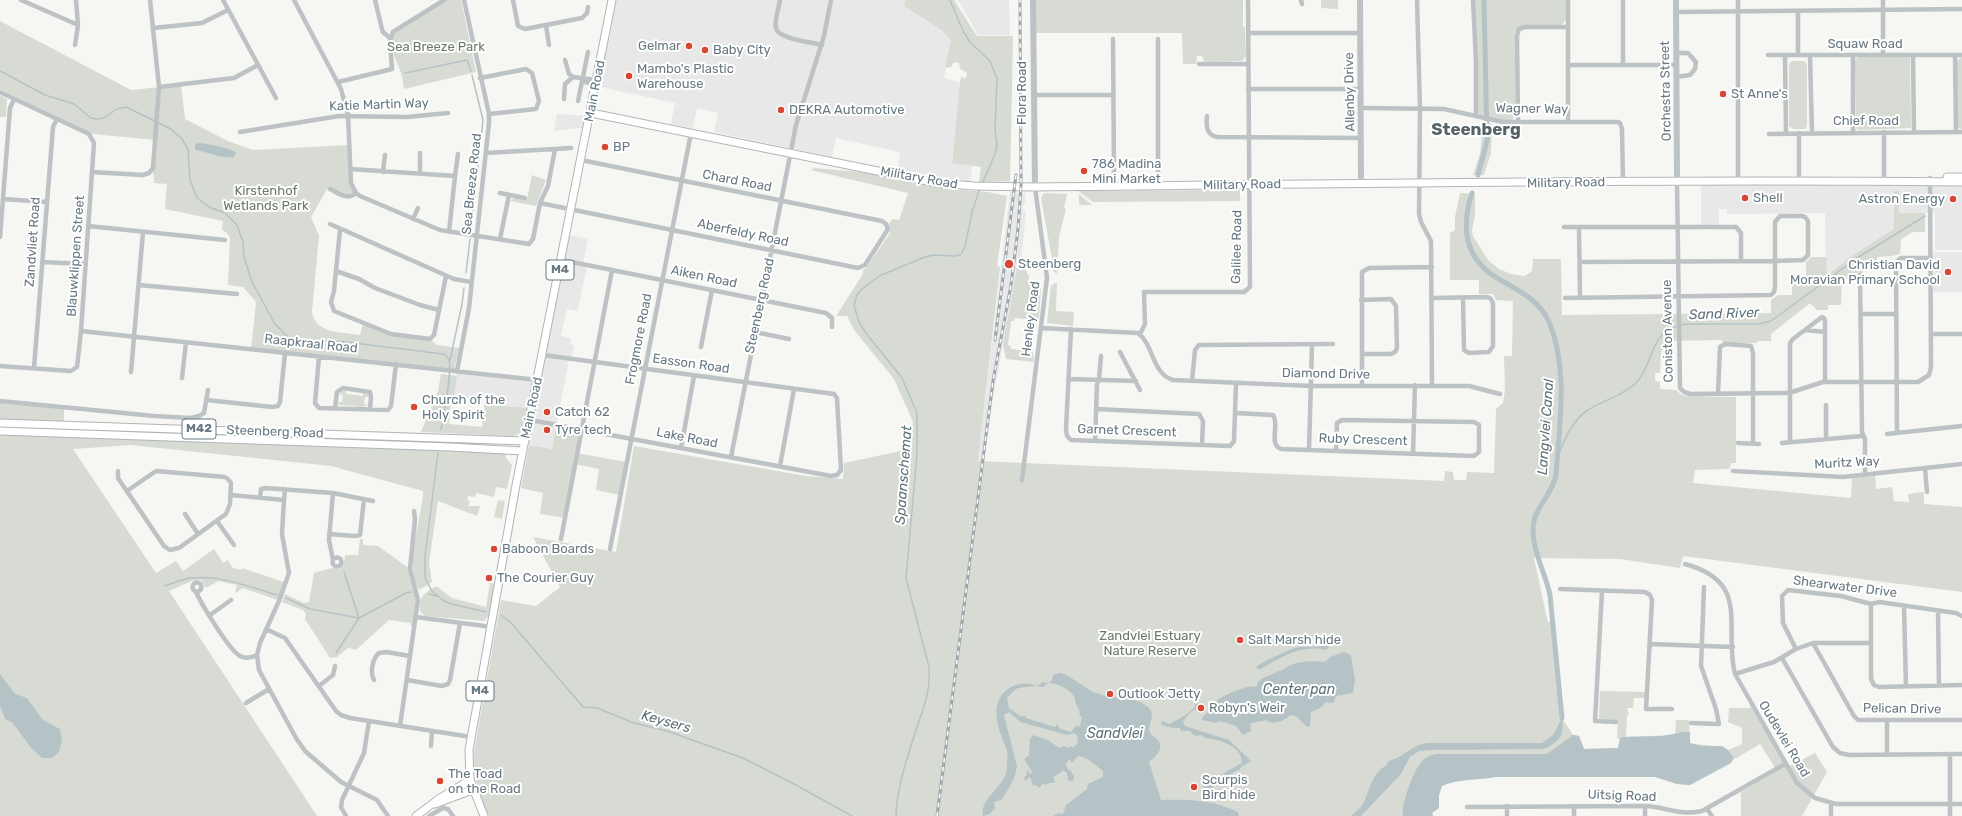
<!DOCTYPE html>
<style>
body{margin:0}
canvas{display:block;background:#f6f6f3}
</style>
<canvas width="1962" height="816"></canvas>
<script>
const context = document.querySelector('canvas').getContext('2d');
context.lineJoin = 'round';
function fillPath(path, color) { context.fillStyle = color; context.fill(path, 'evenodd'); }
function stroke(path, color, width, dash) { context.strokeStyle = color; context.lineWidth = width; context.lineCap = dash ? 'butt' : 'round'; context.setLineDash(dash || []); context.stroke(path); }
function write(font, color, halo, rows, align = 'center') {
  context.font = font + ' Rubik,sans-serif'; context.lineWidth = 4; context.setLineDash([]); context.textBaseline = 'middle'; context.strokeStyle = halo; context.fillStyle = color; for (const [text, x, y, turn = 0] of rows) {
    context.save(); context.translate(x, y); context.rotate((+turn || 0) * Math.PI / 180); context.textAlign = isNaN(turn) ? turn : align; if (halo) context.strokeText(text, 0, 0); context.fillText(text, 0, 0); context.restore();
  }
}
fillPath(new Path2D(`
 M612,0H905L904,6L943,31L951,41L944,78L960,82L952,162L972,166L970,182L897,170L900,152L836,138L832,157L714,132L718,113L697,108L693,128L671,124L675,103L596,86Z
 M958,0H1009L1010,35H978Z
 M557,114L590,116L588,127L554,131Z
 M1701,182H1962V250H1935V213H1899V191H1894L1895,229L1853,255L1826,275L1825,213L1727,214V209H1719V225H1701Z
 M1010,192L1025,193V203L1022,207L1026,213L1020,269H1017L992,404L932,816L985,403Z
 M567,235L588,239L583,264L587,265L578,311L567,309L561,336L571,338L570,344L574,346L571,359H569L552,449L525,444L531,413L501,406V402L454,397L457,371L538,380Z
 M1934,252H1962V292H1933Z`), '#e7e8e7');
fillPath(new Path2D(`
 M447,0H461L476,72L404,89C403,84 403,78 401,73C397,60 389,51 393,35Z
 M905,0H954L977,36H1013L1010,181L979,182L981,167L952,163L960,82L961,77L966,78L967,73L960,69L959,63L954,62L951,67L945,68L951,41L943,31L904,6Z
 M1033,0H1243V27H1245L1246,56L1242,61L1207,62L1204,61L1202,56H1197L1196,64H1183L1182,33H1033Z
 M1321,0H1338V9L1321,8Z
 M1473,0H1566C1566,9 1569,20 1561,25L1518,28L1515,33L1516,114L1512,120C1502,120 1486,120 1478,113Z
 M0,21L131,90L181,85L185,119L228,141L253,150L349,145L351,183L356,193L351,197L327,189L311,217L319,236L312,312C315,334 343,332 360,335L363,323L391,334L430,339L437,345L459,348L454,371L251,349L256,302L243,287L228,285L230,238L227,233L222,230L223,221L165,209L167,184L154,183L153,168L155,140L93,134L0,89Z
 M1858,57H1907L1910,58L1911,128L1859,130L1856,128L1855,61Z
 M1962,57V129L1959,128L1957,124V61Z
 M1792,61H1804L1807,64V126L1805,129H1793L1789,126V64Z
 M0,95L7,99L6,117H0Z
 M1485,122L1492,124L1491,153L1484,175H1473L1480,154L1483,123Z
 M814,168L861,172L946,189L988,192L1007,196L997,266L1000,267L978,461L1444,481L1445,471L1453,472L1454,480H1466L1467,472L1494,473L1496,409L1503,403L1505,390L1504,356H1512L1513,301L1496,300L1493,294H1479V280H1450V233L1455,230V217L1460,193L1475,194V217L1472,230L1473,236L1488,260L1499,269L1511,274L1525,276L1532,271L1533,259H1561L1562,315L1771,313V300L1778,295H1792V278H1806V262L1811,257H1826L1827,275L1853,255L1894,229V191H1899V213H1925V232H1913L1901,239L1900,254L1892,256L1877,257V265H1863V273H1853V279H1842L1841,305H1828V310H1817L1810,303L1771,334V341H1758L1757,343H1723L1722,340L1669,341L1661,352L1660,373H1655V381L1660,382V389L1677,390L1680,394L1686,396L1736,397V463H1731L1730,468L1727,469L1695,470L1693,483L1851,498L1852,478L1875,476L1876,489L1892,487L1894,501L1909,502L1908,494L1924,492V504L1962,507V592L1683,556L1680,568L1620,559L1534,558L1548,623L1551,621L1562,718L1573,735L1579,736L1584,749L1618,748L1619,747L1620,739L1617,738L1618,720L1599,719L1600,691L1646,692L1645,698H1634L1633,708H1627L1629,715H1627L1626,737L1675,735L1676,720H1689L1690,743C1701,746 1721,744 1728,750L1742,744V728L1728,722L1729,708H1749L1752,706L1788,767L1815,753L1827,772L1802,816H1741V792L1777,771L1760,744L1733,760L1730,764L1690,785L1677,784L1655,777H1496C1480,780 1456,779 1442,786L1439,795V808L1432,813L1433,816H489C478,797 473,774 474,752L501,600L536,606L560,587L533,537L616,552L634,446L806,476L843,479L844,463L910,449L913,422L894,379L854,330L847,316H836L863,274V270L866,268L890,233L889,224L892,219L899,220L908,193L811,170Z
 M532,175L546,180L536,206L510,201L514,198L527,200Z
 M1240,190V201L1093,202L1078,191Z
 M1044,193L1067,194L1064,208L1066,209L1059,237L1057,274L1052,270L1053,264L1041,198Z
 M1079,194L1092,205H1079Z
 M1017,268L1026,270L1029,277L1028,284H1035L1036,279L1041,289L1039,319L1033,322V320L1015,318L1014,321H1011L1008,345L1011,346V349L1033,351L1034,362L1006,359L1003,345Z
 M1057,282L1056,311L1074,312L1073,326L1047,323L1051,286Z
 M441,374L457,376L454,397H451L449,424L482,427L485,400L501,402V406L528,408L524,424L520,433L513,436L421,432L438,391Z
 M342,391H346V394L363,396V393H368L369,397H365L364,404L368,405L360,408L357,406L339,405L338,402H342L343,395H339Z
 M0,401L64,407V437L506,453V458L512,465L507,489L496,487L494,497L477,493L474,497L468,496L467,500L470,501L468,506H480L477,516L438,501L429,563L432,582L419,590C403,560 422,523 423,491L331,466L131,445L73,449L156,573L176,561L183,571L214,549L223,563L228,560L233,568L241,570L242,568L284,582L278,600L243,588L235,593L237,585L218,581L206,588L201,580L192,581L169,591L317,816H0Z
 M556,426L578,431L577,453L626,462L620,495L596,490L599,469L575,464L565,518L540,514L543,493L521,488L529,445L552,449Z
 M498,500L505,501L502,519L494,517Z
 M360,539H363V545L378,546L410,569L417,594L414,626H410L411,623L389,620L356,650L348,648L337,657L330,658L305,619L306,614L303,610L282,602L285,594L304,603L309,602L314,573L332,568L340,569L344,564L345,555H358Z
 M490,583L495,584L489,616L484,621L425,616L420,611C419,596 424,594 436,586L452,598L486,607Z`), '#d7dbd3');
fillPath(new Path2D(`
 M200,143C208,144 232,148 236,153L234,157C220,159 209,152 195,150V144Z
 M1325,645L1329,647L1326,650C1303,644 1280,657 1261,669H1258L1256,667C1260,663 1292,648 1299,647C1307,646 1317,648 1325,645Z
 M1344,652L1351,655L1355,680L1353,693L1336,696L1334,702L1331,703L1326,702L1320,708L1311,712L1310,726L1307,727L1296,716L1291,715C1282,721 1275,726 1265,720C1259,723 1255,721 1250,724L1251,731L1243,735L1236,726L1220,721L1216,723L1202,720L1203,716C1208,714 1211,706 1215,702C1222,696 1247,684 1256,687C1257,685 1258,683 1259,681C1262,678 1280,670 1283,670C1290,661 1314,660 1325,662L1330,657Z
 M1061,673C1075,678 1087,691 1099,694C1114,700 1136,695 1149,708C1157,717 1145,726 1151,734C1153,736 1156,738 1158,740C1165,749 1155,757 1149,762L1161,800C1186,799 1215,800 1238,812L1239,816H1053L1059,813L1063,814L1066,805L1087,789L1088,784L1103,777V771C1095,765 1088,757 1078,756L1072,763L1069,759L1066,764L1068,770H1070L1074,776V780L1070,781L1068,780L1067,773L1063,770L1059,774L1053,777L1055,781L1054,783H1049L1046,785L1043,784L1039,788L1036,785L1033,786L1030,777L1025,781L1024,778L1027,774L1026,770L1031,774L1032,772L1024,759L1029,755L1030,739L1033,735L1048,740L1059,748L1064,746L1068,748L1071,746L1073,748L1078,743L1077,735L1074,733L1067,735L1020,722L1009,712L1004,715L1017,766C1015,779 1009,789 1001,800L994,802L995,808L990,814L983,816C979,796 1008,787 1007,766C1007,762 1008,755 1007,751C1001,733 990,714 1001,696C1008,686 1020,682 1030,684C1035,684 1035,688 1041,684V682L1046,683L1049,682L1050,683L1054,674ZM1048,683C1059,684 1069,688 1075,698V702L1080,712L1079,715L1082,717L1080,726H1076L1071,732L1060,729L1057,724L1055,727L1026,718V716H1020L1009,708L1007,698C1009,696 1013,691 1016,689C1021,687 1037,685 1043,687Z
 M0,674L15,694L27,698L43,720L60,729L62,740L59,752L52,758H42L31,748L12,722L5,719L0,706Z
 M1196,704H1198L1199,707L1191,712L1183,721L1185,726L1229,740L1251,761L1240,768V770C1233,771 1219,781 1216,786L1215,784C1212,789 1208,791 1202,791V788L1210,782L1212,783C1217,776 1235,767 1242,763C1242,745 1218,739 1204,738L1202,735L1195,736L1190,731H1181L1180,728H1173L1161,725L1162,721L1169,724C1180,718 1191,714 1196,704Z
 M1562,718C1565,735 1559,743 1543,749L1431,750L1419,751L1410,757L1401,774L1361,816H1351C1355,811 1362,808 1364,802C1370,789 1372,773 1387,765L1388,761C1404,758 1410,745 1428,743H1542L1553,735Z
 M1683,732H1690V743L1702,746H1722L1728,750L1733,757L1732,762L1690,785L1677,784L1655,777H1496C1480,780 1456,779 1442,786L1439,795V808L1432,813L1433,816H1403C1401,804 1413,771 1422,761C1426,757 1431,755 1436,754H1547L1573,735L1579,736L1584,749L1618,748L1620,738L1623,737L1662,736Z`), '#b6c3c6');
stroke(new Path2D(`
 M950,0L963,31L970,42L990,61L997,79L995,130L997,145L995,154L982,184
 M0,71L45,95L74,104L91,118L97,119L104,118L117,109L126,107L171,129L182,139L188,149L190,180L197,198L209,207L225,213L237,225L243,242L244,257L252,282L275,324L288,337L298,340L346,342L443,354C445,355 447,356 448,358C454,367 443,417 441,430
 M405,73L467,60L471,71
 M471,231L483,120L472,75
 M466,273L470,239
 M450,360L462,304L464,288
 M438,453L425,556V578L432,591L444,601L452,604L486,612
 M1557,458C1564,441 1572,420 1588,410C1603,400 1623,396 1636,383C1657,360 1646,331 1686,324H1759L1771,321L1857,258L1925,216
 M344,572L359,618
 M165,586C174,583 182,579 192,578C220,575 251,587 277,595
 M429,594L437,596
 M286,598L310,609L359,618
 M501,615L512,624L583,707L597,708L634,723L667,731L743,758L794,784L852,816
 M336,653L359,618L406,593L411,592
 M896,816C897,785 908,756 917,727C924,707 931,689 929,667L906,578L917,454V413L902,378L865,332L859,322L854,305L857,295L861,290L879,276L925,257L933,255L956,256L961,254L965,247L972,212L980,188`), '#b6c3c6', 1.5);
stroke(new Path2D(`
 M1478,175L1487,141L1484,0
 M1472,193C1461,227 1464,258 1497,278C1517,290 1539,299 1549,322C1569,369 1559,426 1556,475C1553,491 1541,502 1535,517C1527,542 1545,570 1550,595L1562,718`), '#b6c3c6', 5);
const secondary = new Path2D(`
 M591,113L937,183L974,186L1035,187C1344,184 1653,179 1962,182
 M1947,177H1962
 M435,804L472,790
 M416,816L440,798L470,780`);
const primary = new Path2D(`
 M0,423L525,441
 M0,431L450,447L523,451
 M484,816L470,780L469,750L516,485L612,0`);
stroke(secondary, '#b0b6ba', 9);
stroke(primary, '#afb5b8', 9);
stroke(new Path2D(`
 M21,0L78,25
 M223,0L276,98
 M294,0L341,89L348,115L351,183L356,193L360,196L440,230L529,244L533,239L540,203L548,186L555,149
 M375,0L382,29L383,32L390,38
 M513,0L518,26L525,29L582,18L587,13L588,7
 M780,0C779,8 774,20 776,28C778,39 811,42 822,45
 M1301,0L1302,4
 M1417,0L1420,108L1419,214L1421,222L1431,241L1432,386
 M1473,0L1476,61V116
 M1623,0V64
 M1738,0V181
 M1883,0V55
 M1676,12L1962,9
 M546,25L549,45
 M153,28L202,23L228,10
 M1248,33H1360
 M1113,39L1114,175
 M1158,39V186
 M75,45L78,25L76,0
 M1676,53H1688L1696,62L1695,69L1690,75L1676,77
 M1768,55H1962
 M1798,55V11
 M1810,55L1812,133
 M1913,55L1914,132
 M1955,55L1956,132
 M1785,56L1786,133
 M1853,56V133
 M565,60L569,74L573,77
 M1199,64H1248
 M1568,65H1676
 M480,78L526,69L532,73L539,101L536,109L489,114
 M583,79L585,82L596,85
 M338,82L392,69L390,41L393,32L444,0
 M159,87L234,78L258,65
 M1248,89H1361
 M0,92L89,134L94,143L81,331L77,367L71,371L0,366
 M1034,95H1113
 M564,99L565,84L573,77L597,80
 M578,101L588,52
 M1361,108L1444,109L1503,122H1617L1620,123L1622,129L1623,182
 M1207,116C1206,125 1206,135 1217,137L1361,138
 M1518,122L1517,36L1519,29L1525,27H1568
 M1568,122V0
 M240,132L339,116L407,117L448,113
 M1884,132V181
 M1799,133V181
 M1769,134L1962,132
 M486,153L571,148
 M350,169L455,176L449,232
 M92,172L143,175L149,173L153,168L159,87L150,0
 M383,172L385,155
 M420,174V153
 M455,176L458,154
 M1677,182L1680,388L1684,392L1690,394L1779,393H1789L1823,382H1918L1929,375L1931,367L1930,178
 M330,189C338,193 348,201 356,193
 M500,193L525,198
 M3,199L47,202
 M540,203L858,268L865,265L888,229L886,224L882,221L581,160
 M413,219L418,208
 M330,224L454,279L471,282
 M88,226L225,240
 M1564,227H1736L1741,233V261
 M1579,228L1580,297
 M340,230L334,291L331,302L334,311L391,334L430,339L434,335L446,276
 M0,237L10,108L14,99
 M500,239L509,195
 M562,260L826,313L832,318V327
 M42,262L86,264
 M336,271L359,279L375,288L420,305L439,310
 M1860,275L1862,432L1865,439V474
 M139,285L237,294
 M1432,298L1488,297L1491,299L1493,303V346L1489,352L1469,353L1464,350L1463,298
 M1565,298L1771,295L1774,292L1775,287V222L1780,216H1802L1805,217L1808,221V255L1803,260L1775,261L1580,262
 M1361,300L1391,299L1396,306L1397,348L1395,352L1391,354H1362
 M1861,314H1896
 M1041,328L1138,333C1154,345 1152,374 1173,380L1311,386H1469L1500,394
 M1071,329L1066,429L1067,436L1071,440L1230,446L1234,441L1236,383
 M1805,330L1825,332
 M81,331L538,380
 M755,332L789,339
 M1140,334L1145,324L1144,292H1244L1250,287L1248,0
 M1931,334H1962
 M701,347L712,290
 M1120,352L1140,390
 M319,357L315,403L319,408L388,410L391,406L396,364
 M34,368L53,127L57,119
 M457,371L469,308L489,123V114L464,0
 M131,372L143,232
 M182,378L186,342
 M1069,379L1136,381
 M1192,381L1195,350L1199,345L1333,344
 M1362,385V272L1369,268L1432,267
 M1718,394L1720,347L1725,344L1751,346L1753,353V443
 M207,400L272,407L278,406L280,402L285,353
 M0,401L154,416L191,418L199,416L204,413L208,390
 M335,408L337,392L343,388L370,392L371,397L370,409
 M1096,409L1199,414L1203,421L1202,445
 M1235,413L1273,415C1280,425 1268,444 1281,449L1474,456L1479,452V425L1474,422L1342,420L1337,423L1336,451
 M530,420L831,476L837,475L841,470L837,398L834,394L543,355
 M1897,433L1896,262L1901,258H1931
 M1887,434L1962,426
 M1826,439V405
 M1095,441L1097,384L1099,379L1101,356
 M1790,442V343L1793,339L1822,317L1824,318L1825,321V382
 M1738,443L1759,444
 M1782,443L1862,436
 M681,448L694,376
 M1309,450L1312,345
 M1413,454L1415,385
 M731,457L796,125L824,36L831,0
 M780,466L794,389
 M1925,468L1927,492
 M118,471V478L164,546L170,550L179,548L226,514L230,504L231,483L228,479L225,477L156,471L127,491
 M1733,471L1843,477L1962,464
 M1022,480L1047,278L1035,187
 M231,495L284,500L285,489
 M260,498L261,489L265,488L333,493L373,501
 M284,500L282,534L289,573L279,601L260,643L257,655L259,670L296,738L305,751L341,782L377,800L388,816
 M185,514L198,534
 M217,521L234,545
 M329,534L355,536L360,535L364,499
 M561,539L612,270
 M610,549L691,133
 M332.5 562a4.5 4.5 0 1 1 9 0a4.5 4.5 0 1 1-9 0Z
 M333,560L329,540L333,493
 M1685,564C1752,582 1723,627 1735,674L1797,783L1815,798L1836,804H1962
 M192.5 587a4.5 4.5 0 1 1 9 0a4.5 4.5 0 1 1-9 0Z
 M1560,589L1645,592L1650,595L1652,600L1646,709H1672
 M1602,591L1595,721L1616,722
 M196,592C202,605 229,650 240,656C246,659 251,658 257,655
 M1871,604V679L1874,685L1879,687L1962,685
 M1904,606L1906,686
 M1938,611L1939,686
 M210,615L231,600
 M416,617L492,627
 M266,629L285,638L336,711L341,715L350,718L471,737
 M1813,643L1854,716L1858,720H1962
 M1650,644L1733,647
 M1796,649L1783,623L1782,596L1788,590L1841,596L1871,604L1879,602L1956,613L1962,616
 M1782,658L1833,747L1840,753L1849,755L1962,754
 M1735,674L1774,662L1796,649L1813,643H1870
 M374,680C370,673 372,659 379,653L386,652L410,656
 M407,680L442,686L448,684L450,680L460,623
 M319,686L333,675L335,666
 M246,703L269,689
 M1691,723L1719,724L1716,709L1701,666L1704,587
 M400,726L418,600L410,569L415,519L414,511
 M431,746L432,731
 M1950,754V816
 M1887,755V721
 M1831,803V816
 M1645,806V816
 M1467,807L1645,806C1667,807 1679,816 1702,811L1785,764
 M1707,809L1712,816
 M346,816L341,807L342,800L364,753L369,721
 M429,816L443,808L448,809L453,816
 M1507,816V806
 M1574,816V806`), '#bdc2c5', 4.5);
stroke(new Path2D(`
 M1033,0L1035,187
 M1360,0L1361,184
 M1676,0L1677,182`), '#bdc2c5', 6);
stroke(secondary, '#fff', 7);
stroke(primary, '#fff', 7);
const rail = new Path2D(`
 M995,340L1016,175
 M937,816L993,381L1011,285L1018,229L1021,186L1020,0`);
stroke(rail, '#9fa7ab', 3);
stroke(rail, '#fff', 1.5, [4.5]);
for (const [x, y, r, color] of [
 [689,46,4,"#d74633"],
 [705,50,4,"#d74633"],
 [629,76,4,"#d74633"],
 [1723,94,4,"#d74633"],
 [781,110,4,"#d74633"],
 [605,147,4,"#d74633"],
 [1084,171,4,"#d74633"],
 [1745,198,4,"#d74633"],
 [1953,199,4,"#d74633"],
 [1009,264,5,"#d74633"],
 [1948,272,4,"#d74633"],
 [414,407,4,"#d74633"],
 [547,412,4,"#d74633"],
 [547,430,4,"#d74633"],
 [494,549,4,"#d74633"],
 [489,578,4,"#d74633"],
 [1240,640,4,"#d74633"],
 [1110,694,4,"#d74633"],
 [1201,708,4,"#d74633"],
 [440,781,4,"#d74633"],
 [1194,787,4,"#d74633"]
]) { const dot = new Path2D(); dot.arc(x, y, r, 0, 2 * Math.PI); context.fillStyle = color; context.fill(dot); stroke(dot, '#fff', 1.5); }
for (const [x, y, w] of [
 [560,270,28],
 [199,429,34],
 [480,691,28]
]) { const box = new Path2D(); box.roundRect(x - w / 2, y - 10, w, 20, 3); context.fillStyle = '#fff'; context.fill(box); stroke(box, '#677982', 1); }
write('bold 12px', '#677982', null, [
 ["M4",560,270],
 ["M42",199,429],
 ["M4",480,691]
]);
write('13px', '#677982', '#fff', [
 ["Squaw Road",1865,44],
 ["Main Road",595,91,-79],
 ["Orchestra Street",1666,91,-91],
 ["Allenby Drive",1350,92,-91],
 ["Flora Road",1022,93,-90],
 ["Katie Martin Way",379,105,-2],
 ["Wagner Way",1532,109,1],
 ["Chief Road",1866,121],
 ["Military Road",919,178,10],
 ["Chard Road",737,181,11],
 ["Military Road",1566,183,-1],
 ["Sea Breeze Road",472,184,-84],
 ["Military Road",1242,185,-1],
 ["Aberfeldy Road",743,233,12],
 ["Zandvliet Road",33,242,-86],
 ["Galilee Road",1237,247,-89],
 ["Blauwklippen Street",76,256,-86],
 ["Aiken Road",704,277,12],
 ["Steenberg Road",760,306,-78],
 ["Henley Road",1031,319,-83],
 ["Coniston Avenue",1668,331,-91],
 ["Frogmore Road",639,339,-79],
 ["Raapkraal Road",311,344,6],
 ["Easson Road",691,364,8],
 ["Diamond Drive",1326,374,1],
 ["Main Road",532,408,-78],
 ["Garnet Crescent",1127,431,2],
 ["Steenberg Road",275,432,2],
 ["Lake Road",687,438,11],
 ["Ruby Crescent",1363,440,2],
 ["Muritz Way",1847,463,-3],
 ["Shearwater Drive",1845,587,7],
 ["Pelican Drive",1902,709,1],
 ["Oudevlei Road",1784,739,59],
 ["Uitsig Road",1622,796,2]
]);
write('13px', '#677982', '#fff', [
 ["Gelmar",681,46,"right"],
 ["Baby City",713,50],
 ["Mambo's Plastic",637,69],
 ["Warehouse",637,84],
 ["St Anne's",1731,94],
 ["DEKRA Automotive",789,110],
 ["BP",613,147],
 ["786 Madina",1092,164],
 ["Mini Market",1092,179],
 ["Shell",1753,198],
 ["Astron Energy",1945,199,"right"],
 ["Steenberg",1018,264],
 ["Christian David",1940,265,"right"],
 ["Moravian Primary School",1940,280,"right"],
 ["Church of the",422,400],
 ["Holy Spirit",422,415],
 ["Catch 62",555,412],
 ["Tyre tech",555,430],
 ["Baboon Boards",502,549],
 ["The Courier Guy",497,578],
 ["Salt Marsh hide",1248,640],
 ["Outlook Jetty",1118,694],
 ["Robyn's Weir",1209,708],
 ["The Toad",448,774],
 ["on the Road",448,789],
 ["Scurpis",1202,780],
 ["Bird hide",1202,795]
], 'left');
write('13px', '#6c7a66', '#fff', [
 ["Sea Breeze Park",436,47],
 ["Kirstenhof",266,191],
 ["Wetlands Park",266,206],
 ["Zandvlei Estuary",1150,636],
 ["Nature Reserve",1150,651]
]);
write('italic 14px', '#5e7478', '#fff', [
 ["Sand River",1724,314,-2],
 ["Langvlei Canal",1546,427,-86],
 ["Spaanschemat",904,475,-86],
 ["Center pan",1299,690],
 ["Keysers",666,722,16],
 ["Sandvlei",1115,734]
]);
write('bold 17px', '#556268', '#fff', [
 ["Steenberg",1476,130]
]);
</script>
